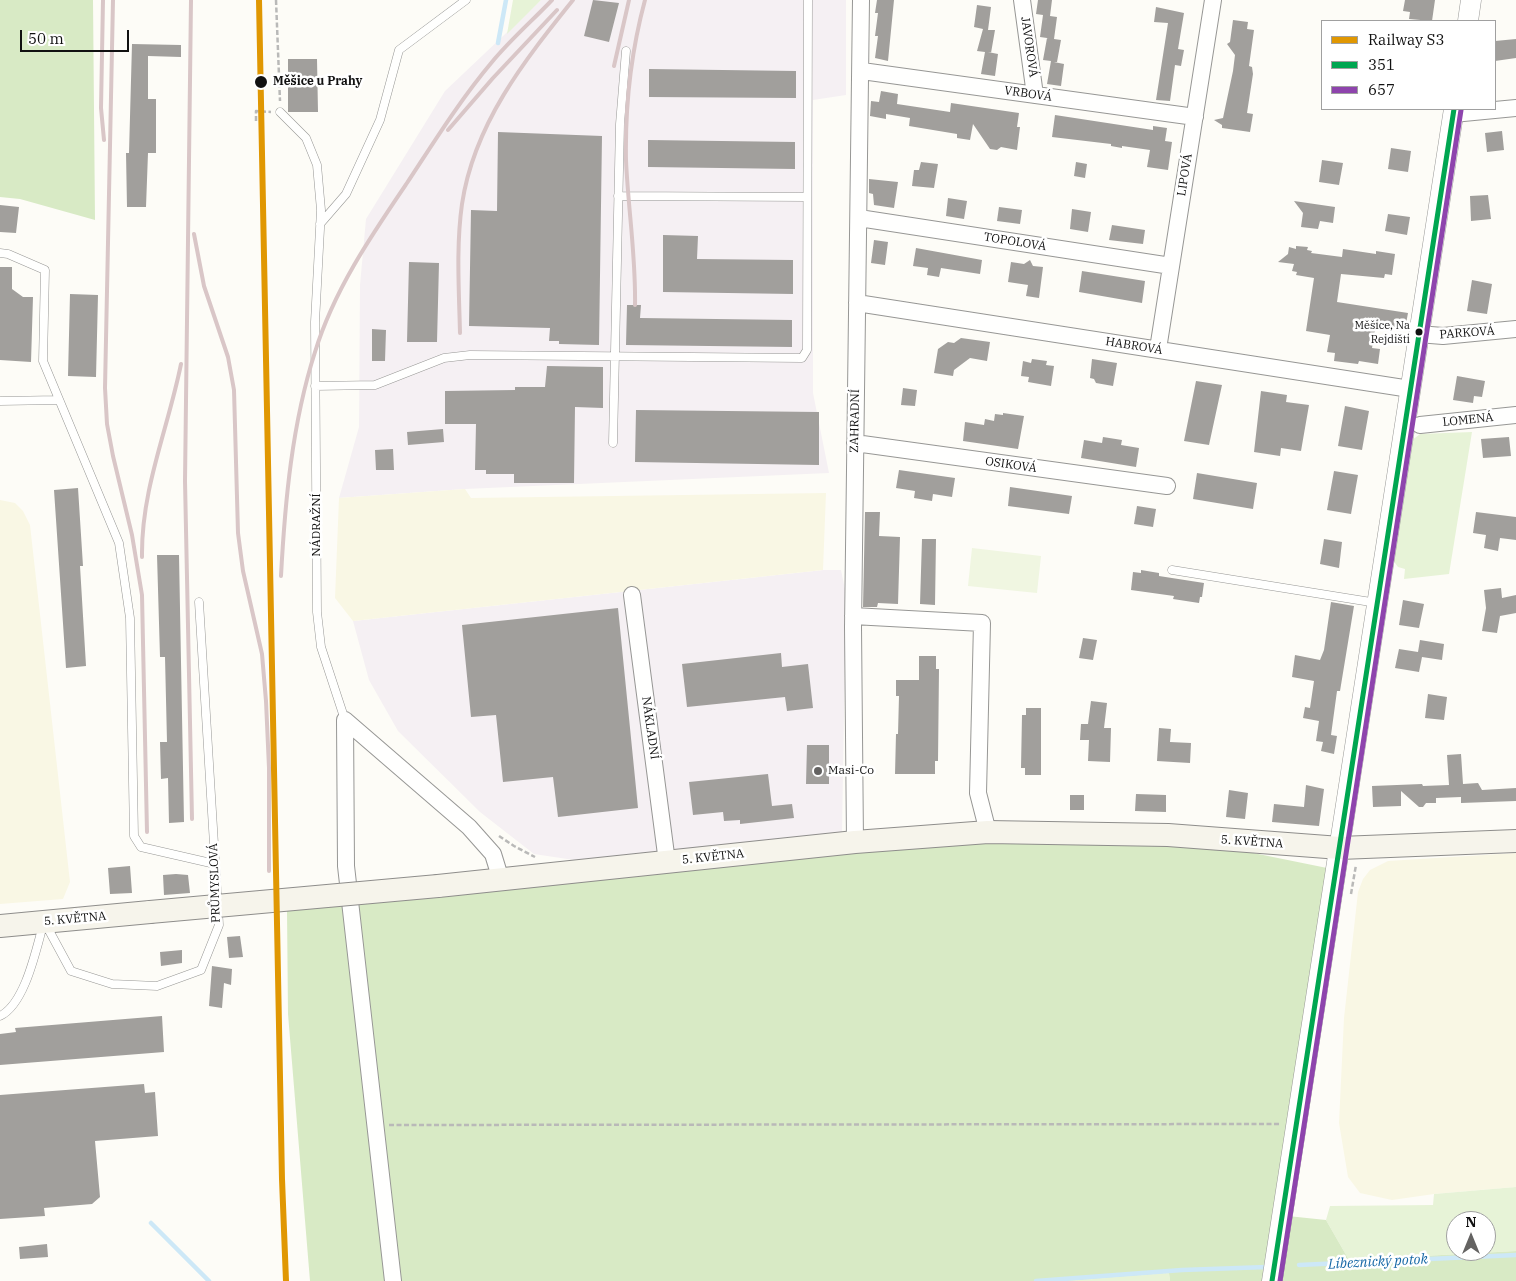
<!DOCTYPE html>
<meta charset="utf-8">
<style>
body{margin:0}
#map{position:relative;width:1516px;height:1281px;overflow:hidden;background:#fdfcf7;font-family:"IBM Plex Serif",serif}
canvas{display:block}
.legend{position:absolute;left:1321px;top:20px;width:175px;height:90px;box-sizing:border-box;background:#fff;border:1px solid #a0a0a0;margin:0;padding:6px 9px;list-style:none;font-size:15px;color:#111}
.legend li{display:flex;align-items:center;gap:10px;height:25px}
.legend b{width:25px;border:1px solid #a0a0a0}
.north{position:absolute;left:1446px;top:1211px;width:50px;height:50px;box-sizing:border-box;background:#fff;border:1px solid #a0a0a0;border-radius:50%;rotate:0deg;font-size:14px;font-weight:700;line-height:20px;text-align:center;color:#111}
.north::after{content:'';display:block;margin:auto;width:18px;height:22px;background:#646362;clip-path:polygon(50% 0,100% 100%,50% 72%,0 100%)}
.scale{position:absolute;left:20px;top:30px;width:109px;height:22px;box-sizing:border-box;border:2px solid #111;border-top:0;padding-left:6px;font-size:15px;line-height:18px;white-space:nowrap;color:#111;-webkit-text-stroke:4px #fff;paint-order:stroke}
</style>
<div id="map">
<canvas width="1516" height="1281"></canvas>
<ul class="legend">
<li><b style="height:6px;background:#e09702"></b>Railway S3</li>
<li><b style="height:6px;background:#00a651"></b>351</li>
<li><b style="height:6px;background:#8e44ad"></b>657</li>
</ul>
<div class="north">N</div>
<div class="scale">50 m</div>
</div>
<script>
const context = document.querySelector('canvas').getContext('2d');
context.lineJoin = 'round';
function fillPath(path, color) { context.fillStyle = color; context.fill(path, 'evenodd'); }
function stroke(path, color, width, dash) { context.strokeStyle = color; context.lineWidth = width; context.lineCap = dash ? 'butt' : 'round'; context.setLineDash(dash || []); context.stroke(path); }
function write(font, color, halo, rows, align = 'center') {
  context.font = font + ' "IBM Plex Serif",serif'; context.lineWidth = 5; context.setLineDash([]); context.textBaseline = 'middle'; context.strokeStyle = halo; context.fillStyle = color; for (const [text, x, y, turn = 0] of rows) {
    context.save(); context.translate(x, y); context.rotate((+turn || 0) * Math.PI / 180); context.textAlign = isNaN(turn) ? turn : align; if (halo) context.strokeText(text, 0, 0); context.fillText(text, 0, 0); context.restore();
  }
}
fillPath(new Path2D(`
 M541,0H846V95L813,100V393L829,473L465,489L339,498L359,427L360,285L366,219L445,91Z
 M823,570H841L846,594L842,832L574,860L534,854L480,812L398,731L369,680L353,621Z`), '#f5f0f3');
fillPath(new Path2D(`
 M465,489L471,498L826,493L823,570L353,621L335,598L339,498Z
 M0,500L15,503L23,511L30,525L70,882L63,899L0,904Z
 M1516,853V1187L1434,1194L1392,1200L1360,1193L1348,1177L1339,1123L1344,1018L1358,892L1363,879L1370,870L1388,861Z`), '#f9f7e4');
fillPath(new Path2D(`
 M513,0H541L507,34Z
 M1472,432L1449,574L1404,579L1405,569L1398,567L1392,559L1411,441L1420,434Z
 M1516,1187V1251L1349,1260L1326,1220L1330,1206L1433,1205L1434,1194ZM1456,1221H1486V1251H1456Z
 M1169,1273L1170,1281H1067Z`), '#e7f3d7');
fillPath(new Path2D(`
 M0,0H93L95,220L20,199L0,197Z
 M974,840L1214,845L1327,868L1278,1215L1326,1220L1349,1260L1516,1251V1281H1170L1169,1273L1067,1281H310L288,1014L287,911L401,897Z`), '#d8eac5');
fillPath(new Path2D(`
 M972,548L1041,556L1037,593L968,586Z`), '#f0f6e1');
stroke(new Path2D(`
 M498,43L506,0
 M151,1223L209,1281
 M1299,1265L1516,1255
 M1036,1281L1182,1270L1267,1267`), '#cde8f7', 4.5);
fillPath(new Path2D(`
 M593,0L619,3L609,42L584,36Z
 M877,0H894L888,61L875,58L878,36H875L878,13H875Z
 M1038,0H1052L1050,16L1057,17L1054,39L1040,37L1043,15L1036,14Z
 M1405,0H1435L1432,21L1409,19L1410,12L1403,11Z
 M977,5L991,7L988,30H995L991,53L988,52L998,54L995,76L981,74L985,52L977,51L983,29L974,27Z
 M1156,7L1184,13L1178,49L1184,50L1181,66L1175,65L1170,101L1156,100L1168,23L1154,22Z
 M1233,20L1248,22L1247,29L1254,30L1249,66L1252,67L1253,74L1247,113L1253,114L1250,132L1222,128V125L1214,120L1223,118L1233,71L1235,55L1227,44L1230,42Z
 M1047,38L1061,40L1057,62H1054L1064,64L1061,86L1047,84L1051,61L1043,60Z
 M1516,39V58L1495,61V41Z
 M132,44L181,45V57L148,56V99H156V153H148L146,207H127L126,153H129Z
 M288,59H317L318,112H288Z
 M649,69L796,71V98L649,97Z
 M881,91L898,94L897,104L950,112L951,103L1019,113L1017,127H1020L1017,150L1001,147L997,150L990,149L973,124L970,140L957,138V134L909,126L910,118L886,114V119L870,116L871,101L879,102Z
 M1055,115L1153,130V126L1167,128L1165,141L1172,142L1168,170L1147,167L1150,150L1122,146V148L1111,146V144L1052,137Z
 M1502,131L1504,150L1487,152L1485,133Z
 M498,132L602,136L599,345L559,344V341H549L550,328L469,326L471,210L497,211Z
 M648,140L795,142V169L648,167Z
 M1391,148L1411,151L1408,172L1388,169Z
 M1322,160L1343,163L1339,185L1319,182Z
 M921,162L938,164L934,188L912,186L914,170H919Z
 M1076,162L1087,164L1085,178L1074,176Z
 M869,179L898,182L894,208L874,205L873,194L869,193Z
 M1488,195L1491,219L1471,221L1470,196Z
 M948,198L967,201L964,219L946,216Z
 M1294,201L1335,207L1333,223L1320,221L1318,229L1301,227L1303,213Z
 M0,205L19,207L16,233L0,232Z
 M999,207L1022,210L1020,224L997,221Z
 M1072,209L1091,212L1088,232L1070,229Z
 M1388,214L1410,217L1407,235L1385,231Z
 M1112,225L1145,230L1143,244L1109,240Z
 M663,235L698,236L697,259L793,260V294L663,292Z
 M874,240L888,242L885,265L871,263Z
 M1296,246L1308,247L1307,250L1312,251L1311,253L1342,257L1343,249L1376,254V251L1395,254L1392,275L1385,274L1384,278L1341,274L1337,302L1408,313L1405,329L1376,324L1372,348L1380,349L1378,364L1359,361L1358,364L1334,361L1335,353L1327,352L1330,335L1306,331L1314,278L1296,275L1297,272L1292,271L1294,264L1278,262L1288,254L1289,247L1296,249Z
 M916,248L982,260L980,274L941,268L939,277L927,275L928,268L913,266Z
 M1030,260L1033,266L1043,267L1039,298L1026,296L1028,285L1008,282L1011,262L1024,264Z
 M409,262L439,263L437,342H407Z
 M0,267H12V289L23,297H33L31,362L0,360Z
 M1082,271L1145,281L1142,303L1079,292Z
 M1472,280L1492,284L1487,314L1467,311Z
 M70,294L98,295L96,377L68,376Z
 M627,305H641L640,318L792,320V347L626,345Z
 M372,329L386,330L385,361H372Z
 M961,338L990,342L987,361L970,358L954,370L953,376L934,373L938,349L948,342L954,343Z
 M1032,359L1047,361L1046,365L1054,366L1051,386L1028,382L1029,377L1021,376L1023,361L1031,363Z
 M1092,359L1117,363L1113,386L1096,383L1094,379L1090,378Z
 M547,366L603,367V408L575,407L574,483H514V474H486V470H475L476,424H445V391L515,390V387H545Z
 M1457,376L1485,381L1482,397L1474,396L1473,403L1453,400Z
 M1196,381L1222,385L1209,445L1184,441Z
 M903,388L917,390L915,406L901,405Z
 M1261,391L1287,395L1286,402L1309,405L1301,451L1281,448L1280,456L1254,452Z
 M1345,406L1369,411L1362,450L1338,446Z
 M636,410L819,412V465L635,462Z
 M1003,413L1024,416L1018,449L963,441L965,422L984,425L985,419L994,421L995,414L1003,415Z
 M443,429L444,442L408,445L407,432Z
 M1103,437L1122,440L1121,445L1139,448L1136,467L1081,458L1084,440L1102,443Z
 M1509,437L1511,456L1483,458L1481,439Z
 M393,449L394,470H376L375,450Z
 M899,470L955,478L952,497L933,494L932,501L914,498L915,491L896,488Z
 M1334,471L1358,475L1351,514L1327,510Z
 M1197,473L1257,483L1253,509L1193,499Z
 M1010,487L1072,496L1069,514L1008,506Z
 M78,488L83,566H80L86,666L66,668L54,490Z
 M1137,506L1156,509L1153,527L1134,524Z
 M865,512H880L879,536L900,537L898,604L878,603L877,607H863Z
 M1476,512L1516,517V540L1500,538L1498,551L1484,548L1486,535L1473,533Z
 M922,539H936L935,605L920,604Z
 M1324,539L1342,542L1339,568L1320,564Z
 M157,555H179L184,822L169,823L168,778L161,779L160,742H167L165,657H160Z
 M1141,570L1159,573V576L1204,583L1202,597H1200L1199,603L1173,599L1174,596L1131,590L1133,572L1141,573Z
 M1501,588L1502,598L1516,595V613L1500,616L1497,633L1482,631L1486,608L1484,590Z
 M1403,600L1424,604L1419,628L1399,625Z
 M1331,602L1354,606L1340,691H1337L1331,735L1337,736L1334,754L1321,751L1323,742L1316,741L1319,721L1303,718L1305,707L1310,708L1314,681L1292,677L1295,655L1320,660L1324,650Z
 M618,608L638,808L558,817L553,777L503,782L496,715L471,717L462,625Z
 M1083,638L1097,640L1093,660L1079,658Z
 M1420,640L1444,644L1442,660L1422,657L1419,672L1395,668L1399,649L1418,652Z
 M781,653L782,667L808,664L813,708L787,711L785,697L687,707L682,664Z
 M919,656H936V669H939L938,761H935V774H895L896,734H898L899,696H896V680H919Z
 M1428,694L1447,697L1444,720L1425,718Z
 M1091,701L1107,703L1104,728H1111L1110,762L1088,761L1089,740H1080L1081,724H1088Z
 M1026,708H1041V775H1025V768H1021L1022,715H1026Z
 M1159,728L1171,729L1170,742L1191,743L1190,763L1157,761Z
 M807,745H829V784H806Z
 M1461,754L1463,784L1478,783L1482,790L1516,788V801L1461,803V797L1436,798V803H1426L1423,807H1419L1401,791V806L1373,807L1372,786L1422,784L1423,786L1449,785L1447,755Z
 M768,774L772,806L792,804L794,818L740,824V820L724,821L723,812L693,815L689,782Z
 M1306,785L1324,789L1319,826L1272,822L1274,804L1304,807Z
 M1229,790L1248,793L1245,819L1226,817Z
 M1136,794L1166,795V812L1135,811Z
 M1070,795H1084V810H1070Z
 M130,866L132,893L110,894L108,868Z
 M176,874L188,875L190,893L164,895L163,875Z
 M240,936L243,957L229,958L227,937Z
 M182,950V963L161,966L160,952Z
 M212,966L232,969L231,985L224,983L222,1008L209,1006Z
 M162,1016L164,1052L0,1065V1034L16,1032L15,1028Z
 M144,1084L145,1093L155,1092L158,1136L95,1141L100,1197L92,1204L44,1208L45,1216L0,1219V1095Z
 M47,1244L48,1257L20,1259L19,1247Z`), '#a19f9c');
const service = new Path2D(`
 M280,112L306,138L317,165L321,210L315,322L317,612L321,647L345,720
 M618,196L807,197
 M320,224L346,194L380,120L399,50L466,0
 M0,253L8,254L45,270L43,361L119,543L130,618L134,836L141,847L215,864
 M315,386L375,385L444,358L470,355L802,358L807,350L808,0
 M0,401L58,400
 M613,443L620,124L626,51
 M1172,570L1377,603
 M45,923L71,971L112,984L157,986L201,970L219,925L199,602
 M0,1016C25,1004 36,950 43,925`);
const minor = new Path2D(`
 M1022,0L1035,95
 M862,71L1195,117
 M1453,114L1516,108
 M859,218L1171,266
 M857,303L1410,389
 M1418,334L1443,336L1516,329
 M1158,349L1213,0
 M1420,425L1516,415
 M855,443L1167,486
 M632,595L667,862
 M853,616L982,623L978,793L988,832
 M345,720L346,866L393,1281
 M345,720L469,827L493,854L501,880
 M855,842L853,627L861,0`);
const tertiary = new Path2D(`
 M1468,21L1471,0
 M1272,1281L1454,109`);
const secondary = new Path2D(`
 M438,886L855,842L988,832L1168,835L1340,848L1516,841
 M0,926L150,912`);
stroke(service, '#979795', 9);
stroke(minor, '#979795', 18);
stroke(tertiary, '#979795', 21);
stroke(secondary, '#8e8d8b', 24);
stroke(new Path2D(`
 M276,0L280,101
 M256,121V111L271,112
 M499,836L514,846L535,857
 M1351,894L1356,865
 M389,1125L1281,1124`), '#b9b9b8', 2.5, [5, 2.5]);
stroke(service, '#fffffe', 8);
stroke(minor, '#fffffe', 16);
stroke(tertiary, '#fffffe', 20);
stroke(secondary, '#f6f4eb', 22);
stroke(new Path2D(`
 M103,0L101,108L104,140
 M113,0L105,388L107,424L113,456L132,535L142,595L147,832
 M191,0L185,481L192,819
 M614,66L629,0
 M448,130L493,78L557,10
 M194,234L204,286L228,357L234,390L238,533L243,571L262,654L266,701L269,768V871
 M635,305C636,256 628,208 626,160C625,105 631,52 645,0
 M460,333C459,291 456,246 462,204C474,124 524,61 573,0
 M142,557C141,489 168,429 181,364
 M281,576C285,501 292,424 315,352C334,290 371,236 407,183C434,142 460,100 492,62C510,40 532,21 552,0`), '#d9c6c7', 4);
const secondaryBridge = new Path2D(`
 M150,912L438,886`);
stroke(secondaryBridge, '#8e8d8b', 24, []);
stroke(secondaryBridge, '#f6f4eb', 22);
stroke(new Path2D(`
 M1272,1281L1454,109`), '#00a651', 5);
stroke(new Path2D(`
 M1280,1281L1461,110`), '#8e44ad', 5);
stroke(new Path2D(`
 M259,0L282,1179L286,1281`), '#e09702', 6);
for (const [x, y, r, color] of [
 [261,82,7,"#111"],
 [1419,332,4.5,"#111"],
 [818,771,5,"#646362"]
]) { const dot = new Path2D(); dot.arc(x, y, r, 0, 2 * Math.PI); context.fillStyle = color; context.fill(dot); stroke(dot, '#fff', 2); }
write('11px', '#111', '#fff', [
 ["Měšice, Na",1410,326],
 ["Rejdišti",1410,340]
], 'right');
write('12px', '#111', '#fff', [
 ["JAVOROVÁ",1029,47,82],
 ["VRBOVÁ",1028,94,8],
 ["LIPOVÁ",1185,175,-81],
 ["TOPOLOVÁ",1015,242,9],
 ["PARKOVÁ",1467,333,-4],
 ["HABROVÁ",1134,346,9],
 ["LOMENÁ",1468,420,-6],
 ["ZAHRADNÍ",855,421,-89],
 ["OSIKOVÁ",1011,465,8],
 ["NÁDRAŽNÍ",317,525,-90],
 ["NÁKLADNÍ",650,728,82],
 ["5. KVĚTNA",1252,842,4],
 ["5. KVĚTNA",713,857,-6],
 ["PRŮMYSLOVÁ",215,883,-92],
 ["5. KVĚTNA",75,919,-5]
]);
write('bold 12px', '#111', '#fff', [
 ["Měšice u Prahy",273,82]
], 'left');
write('12px', '#111', '#fff', [
 ["Masi-Co",828,771]
], 'left');
write('italic 14px', '#1768a6', '#fff', [
 ["Líbeznický potok",1378,1262,-3]
]);
</script>
